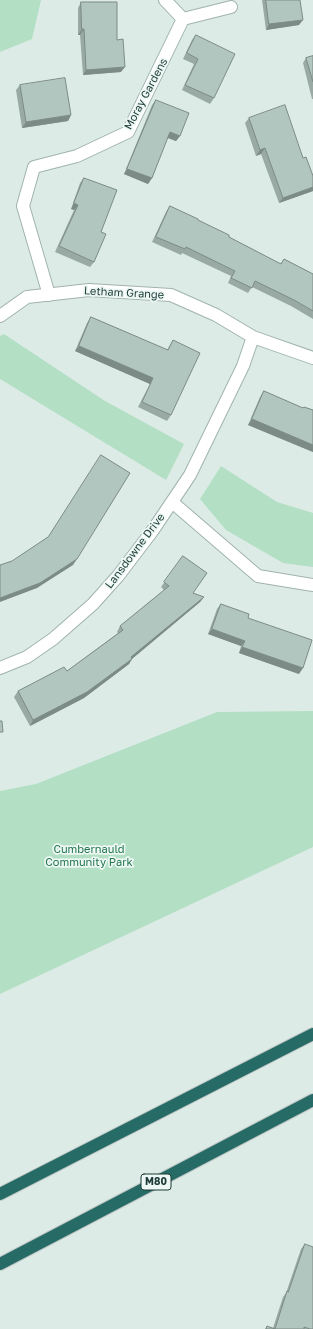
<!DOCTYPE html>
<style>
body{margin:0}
canvas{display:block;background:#ddebe6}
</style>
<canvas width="313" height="1329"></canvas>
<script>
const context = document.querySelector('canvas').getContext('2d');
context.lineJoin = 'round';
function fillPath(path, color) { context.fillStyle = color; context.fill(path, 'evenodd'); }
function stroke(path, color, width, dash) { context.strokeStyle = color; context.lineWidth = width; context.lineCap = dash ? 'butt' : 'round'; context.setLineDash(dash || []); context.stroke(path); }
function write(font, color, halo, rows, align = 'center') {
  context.font = font + ' "Golos Text",sans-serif'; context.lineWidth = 3.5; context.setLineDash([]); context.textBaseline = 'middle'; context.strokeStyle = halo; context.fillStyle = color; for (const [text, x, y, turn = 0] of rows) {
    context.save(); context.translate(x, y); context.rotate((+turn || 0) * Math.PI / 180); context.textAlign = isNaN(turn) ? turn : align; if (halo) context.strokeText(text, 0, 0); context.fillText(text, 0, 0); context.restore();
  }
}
fillPath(new Path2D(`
 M0,0H41L32,39L0,52Z
 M4,334L105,401L184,444L166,480L0,379V336Z
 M221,466L277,502L313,513V567L283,563L226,530L200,499Z
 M313,711V847L0,994V791L36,784L217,712Z`), '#b3dfc4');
const minor = new Path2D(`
 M165,0L183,19
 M49,295L23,206L34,167L77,156L128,132L183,19L231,7
 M0,316L27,297L89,290L171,295L216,315L253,337L313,358
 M172,502L258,576L313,585
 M0,668L27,657L53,639L93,604L118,576L153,530L190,475L243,366L253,337`);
const highway = new Path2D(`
 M0,1194L313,1034
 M0,1264L313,1100`);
stroke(minor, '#a0b3ae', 14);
stroke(highway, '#c0c8c7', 14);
stroke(minor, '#fff', 12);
stroke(highway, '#266b65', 12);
fillPath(new Path2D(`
 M262,0H300L299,25L266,30Z
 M81,2L117,40L121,72L83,75L80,35H78V8Z
 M196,35L214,98L210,104L182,90L194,64L183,59L192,40Z
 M313,56V99H312L303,63L306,58Z
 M20,85L71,115L68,121L22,128L16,90Z
 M156,100L180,136L176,141L167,138L152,178L148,184L124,174L152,105Z
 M249,118L313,191L279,203L261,154L256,156L245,123Z
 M84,178L101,232L94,262L90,267L55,252L74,210L71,209L80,183Z
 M170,206L198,220L229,237L280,264L284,259L313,274V319L291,306L252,287L248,293L228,283L231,276L182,253L181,255L152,242L166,212Z
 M91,317L167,350L173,340L171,415L167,421L138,407L150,384L75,351L87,323Z
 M264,391L303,408L313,410V452L248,425L260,397Z
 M183,556L193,593L204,597L200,602L132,659L129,664L84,698L30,726L14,697L18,691L67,671L118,633L117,632L120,626L164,590L161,587Z
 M221,604L248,618L299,674L239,653L241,646L208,634L217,609Z
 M305,1244L313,1329H265L267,1326L273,1328L283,1297L286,1293L301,1249Z`), '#99aaa5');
fillPath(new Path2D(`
 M303,20L299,25L266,30L269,24Z
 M82,29H84L80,35H78Z
 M125,67L121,72L83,75L86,70Z
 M71,115L68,121L22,128L26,122Z
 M170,132L180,136L176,141L166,137Z
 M265,148L261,154L256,156L260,150Z
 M127,169L152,178L148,184L124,174Z
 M313,187V191L279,203L283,198Z
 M74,203L78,205L74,210L71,209Z
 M79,346L153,378L150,384L75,351Z
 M252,419L313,445V452L248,425Z
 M77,559L73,565L37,588L0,602V598Z
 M204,597L200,602L127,663L131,657Z
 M212,629L245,641L241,646L208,634Z
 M242,647L303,668L299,674L239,653Z
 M132,659L129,664L84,698L30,726L33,720Z`), '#7d8b86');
const building = new Path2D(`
 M266,0H300L303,20L269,24Z
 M81,2H117V40L123,39L125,67L86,70L84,29H82Z
 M196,35L235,54L214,98L185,85L198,59L187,53Z
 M313,56V82L306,58Z
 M65,78L71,115L26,122L20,85Z
 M156,100L189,113L180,136L170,132L152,178L127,169Z
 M285,105L303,158L306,157L313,176V187L283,198L265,148L260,150L249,118Z
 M84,178L117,190L101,232L106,234L94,262L59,246L78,205L74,203Z
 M170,206L198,219V220L229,235V237L281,264L284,259L313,274V311L294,300L255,281L252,288L231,278L235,271L186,247L185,249L156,237Z
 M91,317L168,350L173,340L200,353L171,415L142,402L153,378L79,346Z
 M264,391L303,408L304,407L313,410V445L252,419Z
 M101,455L130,473L77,559L40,583L0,598V565L12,561L48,537Z
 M183,556L207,573L193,593L204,597L131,657L132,659L87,692L33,720L18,691L64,667L67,671L123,630L120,626L169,586L164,582Z
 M221,604L249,614L248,618L312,640L303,668L242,647L245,641L212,629Z
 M0,721H2L3,732H0Z
 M305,1244L313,1247V1329H310L304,1327V1329H266L267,1326L275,1329L287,1291L288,1292Z`);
fillPath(building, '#b2c6c0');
stroke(building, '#7d8b86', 1);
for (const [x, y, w] of [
 [156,1182,30]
]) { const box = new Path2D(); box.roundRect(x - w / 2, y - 8, w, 16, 3); context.fillStyle = '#edf7f4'; context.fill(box); stroke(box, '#1d3c37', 1); }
write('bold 10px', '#1d3c37', null, [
 ["M80",156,1182]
]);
write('11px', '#1d3c37', '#edf7f4', [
 ["Moray Gardens",146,94,-62],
 ["Letham Grange",124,293,3],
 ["Lansdowne Drive",135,551,-53]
]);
write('11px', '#23774e', '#edf7f4', [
 ["Cumbernauld",89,850],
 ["Community Park",89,863]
]);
</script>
